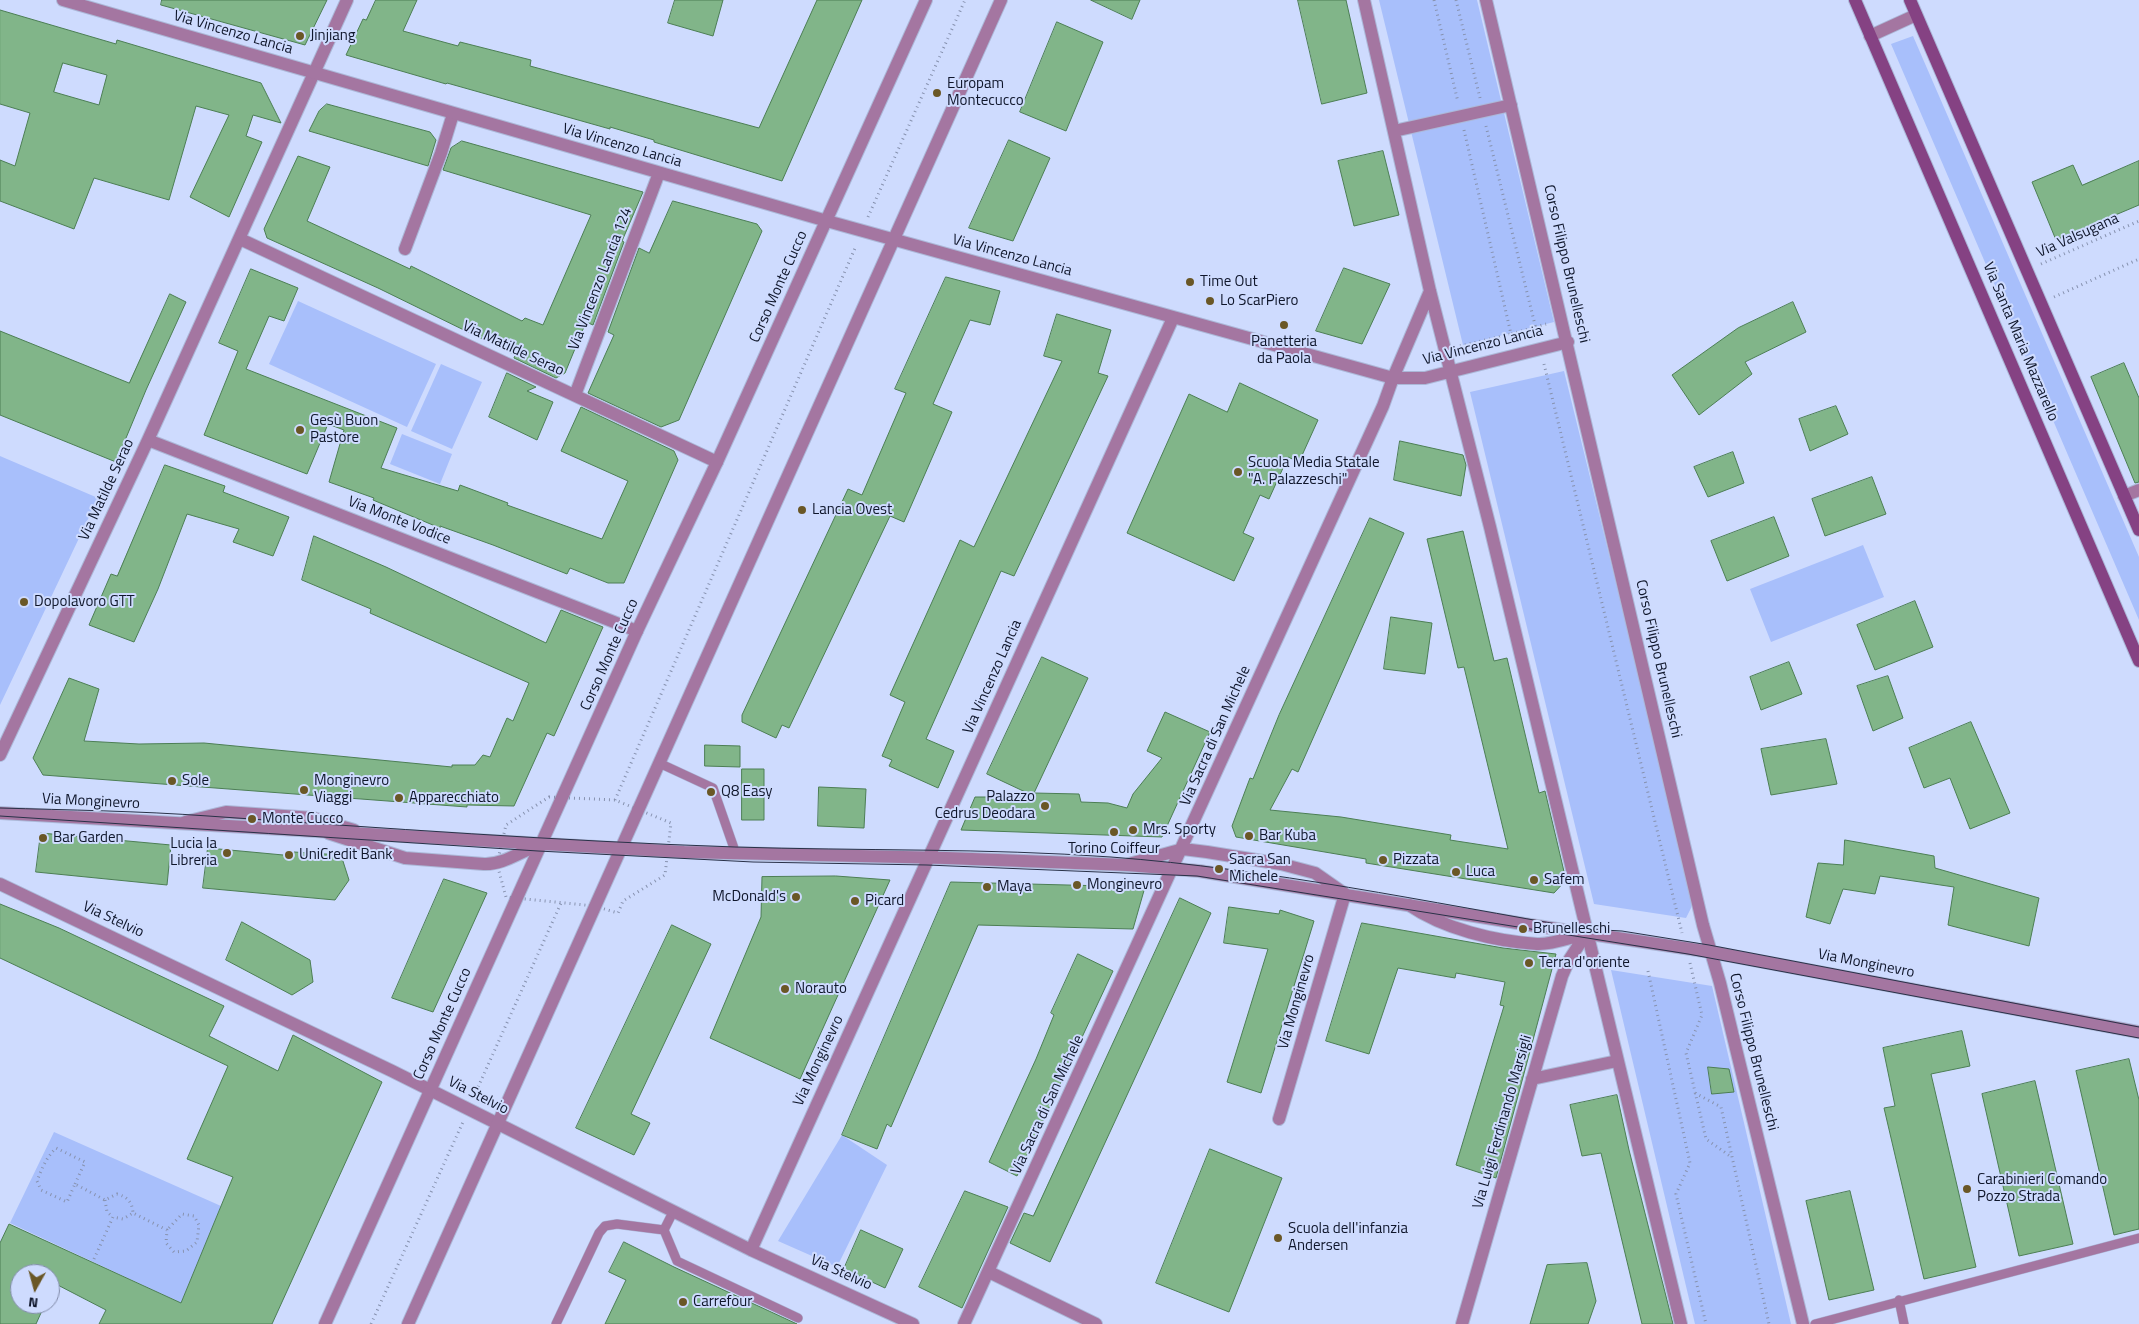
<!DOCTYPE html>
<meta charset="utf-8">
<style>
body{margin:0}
#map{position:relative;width:2139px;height:1324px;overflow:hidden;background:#cedbfe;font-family:"Titillium Web",sans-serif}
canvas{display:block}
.north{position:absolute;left:10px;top:1264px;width:50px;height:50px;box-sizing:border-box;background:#cedbfe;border:1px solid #828caa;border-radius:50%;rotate:187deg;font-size:14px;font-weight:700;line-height:20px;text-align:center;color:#0f162b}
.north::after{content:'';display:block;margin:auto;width:18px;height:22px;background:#6a5726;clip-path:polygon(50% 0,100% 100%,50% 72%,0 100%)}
</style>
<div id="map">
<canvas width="2139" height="1324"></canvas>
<div class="north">N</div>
</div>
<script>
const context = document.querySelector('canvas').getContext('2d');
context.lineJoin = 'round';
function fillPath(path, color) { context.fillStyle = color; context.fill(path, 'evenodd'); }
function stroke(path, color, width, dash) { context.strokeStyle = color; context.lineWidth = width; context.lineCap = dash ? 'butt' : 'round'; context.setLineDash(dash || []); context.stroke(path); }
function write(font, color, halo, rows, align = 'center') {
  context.font = font + ' "Titillium Web",sans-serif'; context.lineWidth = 4; context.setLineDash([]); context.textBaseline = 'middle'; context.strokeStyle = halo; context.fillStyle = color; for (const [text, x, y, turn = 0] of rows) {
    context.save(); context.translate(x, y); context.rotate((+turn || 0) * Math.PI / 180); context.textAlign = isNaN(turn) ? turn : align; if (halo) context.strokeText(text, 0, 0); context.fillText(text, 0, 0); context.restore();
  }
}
fillPath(new Path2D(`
 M1379,0H1477L1554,322L1463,345Z
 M1913,36L2139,557V620L1891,44Z
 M298,301L436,364L407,427L269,364Z
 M441,364L482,382L452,449L411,431Z
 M1564,371L1693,897L1691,908L1686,918L1594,904L1470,392Z
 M402,434L452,454L440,484L390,464Z
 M0,456L98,498L0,705Z
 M1863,545L1884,597L1771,642L1750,589Z
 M1611,970L1712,986L1791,1324H1695Z
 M54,1132L221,1206L181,1303L10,1223Z
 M842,1135L887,1165L837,1267L778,1241Z`), '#a8bffb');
const building = new Path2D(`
 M162,0H327L305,45L161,5Z
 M376,0H417L403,31L458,46L460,42L531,60L530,66L759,128L817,0H862L782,181L654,142V140L610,127V129L447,83L446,84L346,55L363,19L366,20Z
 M675,0H723L713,36L668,23Z
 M1091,0H1140L1132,19Z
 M1298,0H1346L1367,93L1322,104Z
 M0,10L116,44L117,40L261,83L281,123L253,115L246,136L262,142L229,217L190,197L229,115L196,106L169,200L94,178L74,229L0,201V160L15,166L30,113L0,104ZM63,63L107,75L99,105L54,92Z
 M1057,22L1103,42L1066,131L1020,112Z
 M327,104L430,132L436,140L428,166L309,131L319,111Z
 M1009,140L1050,158L1013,241L969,228Z
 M462,141L643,192L622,241L624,242L593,325L586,322L565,373L556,378L514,358L515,355L378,288L267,238L264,229L298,156L330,167L307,221L410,269L411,266L522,321L525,318L543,325L591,215L443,170L451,148Z
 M1383,151L1399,215L1354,226L1338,161Z
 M2139,161V205L2056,240L2032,182L2073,165L2082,185Z
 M673,201L757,224L762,231L679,420L661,427L588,393L614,335L608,332L639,248L649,253Z
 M1344,268L1390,284L1362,344L1316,331Z
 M251,269L298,288L284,321L269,316L246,369L397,428L381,468L458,491L460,485L508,503L507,505L602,539L628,481L561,451L581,407L674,451L678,460L624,583H608L570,568L567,574L493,545L440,526V528L373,500L374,498L329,482L344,430L328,424L307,474L204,435L238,351L219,343Z
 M946,277L1000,291L990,325L970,320L933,404L952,412L904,522L890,516L789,728L782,725L776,738L742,722V715L848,489L862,495L906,393L895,389Z
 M170,294L186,302L146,390L116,462L0,415V331L129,383Z
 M1793,302L1806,332L1745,362L1752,374L1699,415L1672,375L1738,328Z
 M1057,314L1111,330L1098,373L1108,376L1014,576L1001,571L926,739L954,751L938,788L889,766L892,760L882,756L905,702L890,695L960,540L974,547L1062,361L1044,356Z
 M2124,363L2139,398V482L2135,483L2091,377Z
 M507,373L536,387L527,391L553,402L537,440L489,417Z
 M1240,383L1318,420L1299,462L1288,457L1269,499L1260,495L1243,533L1254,538L1234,581L1127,533L1189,394L1227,412Z
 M1836,406L1848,434L1810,451L1799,419Z
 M1400,441L1463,455L1466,465L1461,496L1394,480Z
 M1733,452L1744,483L1708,497L1694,467Z
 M165,465L225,486L223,492L289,517L273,556L233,542L239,529L187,514L158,589L134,642L89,625L111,574L117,576Z
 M1872,477L1886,514L1825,536L1812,499Z
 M1774,517L1789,556L1727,581L1711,541Z
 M1370,518L1404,533L1298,772L1292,769L1270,810L1341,817L1451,835L1450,840L1508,849L1464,667L1458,668L1427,539L1463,531L1494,661L1507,658L1539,793L1545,791L1566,880L1554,893L1366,863V859L1236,837L1232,826L1250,778L1253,779L1279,715Z
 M314,536L386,567L546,643L561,610L603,627L554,736L547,733L514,806L467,805V807L43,775L33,758L69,678L99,689L84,741L139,744L204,743L452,767V765H475L483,755L490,757L507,718L513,721L529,683L370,613L371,609L302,580Z
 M1915,601L1933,647L1875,670L1857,625Z
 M1391,617L1432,623L1425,674L1384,669Z
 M1042,657L1088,678L1034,793L1079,794L1081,802L1108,803L1127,808L1133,794L1162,758L1147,751L1165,712L1210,732L1162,837L961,830L975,797H1036L987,774Z
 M1789,662L1802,694L1761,710L1750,677Z
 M1888,676L1903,718L1873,731L1857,686Z
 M1971,722L2010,813L1970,829L1950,778L1924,788L1909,748Z
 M1826,739L1837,784L1771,795L1761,749Z
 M705,745L740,746V767L705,766Z
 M742,769H764V820H742Z
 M819,787L866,789L864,828L818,826Z
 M41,833L171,845L167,885L36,872Z
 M1845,840L1934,856L1935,868L2039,898L2029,946L1948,925L1954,887L1880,876L1875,894L1843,889L1830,924L1806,917L1818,863L1843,865Z
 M208,848L294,856V852L341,855L349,880L335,900L203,888Z
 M836,876L890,880L800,1079L710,1038L761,917L762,877Z
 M444,879L487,893L433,1012L392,998Z
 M951,882L1145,887L1133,929L978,925L891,1127L887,1124L877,1149L842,1135Z
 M1180,898L1211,913L1050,1262L1010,1243L1024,1213L1033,1216Z
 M0,904L59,928L224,1006L209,1036L278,1071L293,1035L382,1082L272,1324H99L106,1310L50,1281V1274H20V1304H45L36,1324H0V1243L9,1224L181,1303L233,1177L187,1159L228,1066L0,958Z
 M1229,907L1279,914L1280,910L1314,921L1261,1093L1227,1082L1268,949L1224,943Z
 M242,922L310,960L313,982L292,995L226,960Z
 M1362,923L1503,948L1556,954L1496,1178L1456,1165L1504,1006L1500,1005L1505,982L1456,973L1455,978L1398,968L1369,1054L1326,1041Z
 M672,925L711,944L631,1114L650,1123L634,1155L576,1128Z
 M1078,954L1113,971L1017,1176L989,1162L1036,1059L1054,1015L1051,1013Z
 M1962,1031L1970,1066L1931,1074L1976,1267L1924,1279L1884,1108L1895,1106L1883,1048Z
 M2129,1059L2139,1100V1229L2114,1235L2076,1071Z
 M1708,1067L1729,1069L1734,1092L1712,1094Z
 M2035,1081L2073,1244L2019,1256L1982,1094Z
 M1617,1095L1629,1150L1673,1324H1642L1601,1153L1582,1156L1570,1105Z
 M1210,1149L1282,1178L1229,1312L1156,1283Z
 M965,1191L1008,1207L962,1308L919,1287Z
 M1850,1191L1874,1290L1829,1300L1806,1201Z
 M861,1230L903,1249L885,1288L844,1269Z
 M624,1242L674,1267L797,1324H605L626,1280L609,1272Z
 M1587,1263L1596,1301L1588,1324H1530L1547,1265Z`);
fillPath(building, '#81b589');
stroke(building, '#4c7e54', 1);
const service = new Path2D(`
 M659,763L713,788L736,854
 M673,1212L664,1230L677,1261L798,1318
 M1899,1300L1904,1324
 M556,1324L599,1233L605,1226L617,1224L664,1230
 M1815,1324L2139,1238`);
const minor = new Path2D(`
 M1870,36L1916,15
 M240,239L717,462
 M405,249L441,153L453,114
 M575,395L659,173
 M148,440L637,631
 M2124,496L2139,490
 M0,755L148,440L347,0
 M185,822L226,812L313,818L354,830
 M328,833L405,858L484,864C504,865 522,850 542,844
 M1129,864L1183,849L1207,852L1281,864L1315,873L1345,894L1279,1119
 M0,884L392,1071L751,1250L913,1324
 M1409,905C1444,929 1494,941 1537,944C1552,945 1571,937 1586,934
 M1532,1079L1617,1061
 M751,1250L1173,318
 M989,1272L1096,1324
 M964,1324L1383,406L1393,378
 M1462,1324L1562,976L1569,960L1586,934`);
const tertiary = new Path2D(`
 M63,0L827,221L1393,378H1425L1568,342
 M1364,0L1430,291L1490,527L1681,1324
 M1486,0L1703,925L1720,983L1803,1324
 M1394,131L1511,105
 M1393,378L1430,291
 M0,813L684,852L946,858L1127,865L1199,871L1530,925L1711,952L2139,1032
 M325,1324L637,631L717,462L926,0
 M408,1324L1001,0`);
const secondary = new Path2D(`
 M1855,0L2139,661
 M1910,0L2139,530`);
stroke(service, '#acb8d8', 10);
stroke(minor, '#acb8d8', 14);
stroke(tertiary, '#acb8d8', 14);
stroke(secondary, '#acb8d8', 14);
stroke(new Path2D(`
 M1434,0L1458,102
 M1456,0L1480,98
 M1486,126L1537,333
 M1464,130L1511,334L1546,324
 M868,217L965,0
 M2041,264L2139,221
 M2054,297L2139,259
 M1460,346L1511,334
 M1544,364L1682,933
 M549,797L615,800L671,823L665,875L623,901L618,913L594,906L506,897L497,864L506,825Z
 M615,800L856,246
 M1690,963L1702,1015L1686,1053L1706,1139L1730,1156
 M1648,971L1690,1163L1676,1194L1706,1324
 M1695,1093L1721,1107L1769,1324
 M474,1096L561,903
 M75,1184L85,1162L56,1148C46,1158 42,1168 37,1181L41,1190L67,1202L75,1184L105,1200L117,1194C128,1197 132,1202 133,1213
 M105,1200L107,1212L113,1217
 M94,1259L113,1217L123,1219L133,1213L167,1230L166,1243L174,1252L186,1251L197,1242L199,1225L194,1216L182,1214L167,1230
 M371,1324L463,1122`), '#8792af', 3, [1, 4]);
stroke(service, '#a476a1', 9);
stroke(minor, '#a476a1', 12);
stroke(tertiary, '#a476a1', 12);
stroke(secondary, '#854283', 12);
stroke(new Path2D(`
 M0,808C69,810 139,811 208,816C383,828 559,841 735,847C860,851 986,848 1111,857C1270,869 1428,902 1585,929L1622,931L1709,945L2139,1027
 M0,816L538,851L753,862L927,865L1197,876L1688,954L2139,1038`), '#293148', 1);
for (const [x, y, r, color] of [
 [300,36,5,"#6a5726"],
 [937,93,5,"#6a5726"],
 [1190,282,5,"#6a5726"],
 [1210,301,5,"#6a5726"],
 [1284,325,5,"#6a5726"],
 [300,430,5,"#6a5726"],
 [1238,472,5,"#6a5726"],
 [802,510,5,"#6a5726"],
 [24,602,5,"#6a5726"],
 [172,781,5,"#6a5726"],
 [304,790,5,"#6a5726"],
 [711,792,5,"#6a5726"],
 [399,798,5,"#6a5726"],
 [1045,806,5,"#6a5726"],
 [252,819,5,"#6a5726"],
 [1133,830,5,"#6a5726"],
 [1114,832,5,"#6a5726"],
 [1249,836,5,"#6a5726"],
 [43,838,5,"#6a5726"],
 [227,853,5,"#6a5726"],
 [289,855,5,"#6a5726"],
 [1383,860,5,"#6a5726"],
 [1219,869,5,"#6a5726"],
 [1456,872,5,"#6a5726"],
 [1534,880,5,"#6a5726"],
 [1077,885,5,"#6a5726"],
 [987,887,5,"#6a5726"],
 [796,897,5,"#6a5726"],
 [855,901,5,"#6a5726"],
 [1523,929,5,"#6a5726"],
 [1529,963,5,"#6a5726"],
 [785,989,5,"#6a5726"],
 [1967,1189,5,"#6a5726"],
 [1278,1238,5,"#6a5726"],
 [683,1302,5,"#6a5726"]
]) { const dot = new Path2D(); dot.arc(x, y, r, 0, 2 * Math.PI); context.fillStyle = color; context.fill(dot); stroke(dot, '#cedbfe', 2); }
write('15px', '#0f162b', '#cedbfe', [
 ["Via Vincenzo Lancia",233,33,16],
 ["Via Vincenzo Lancia",622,146,16],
 ["Via Valsugana",2078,236,-24],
 ["Via Vincenzo Lancia",1012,256,15],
 ["Corso Filippo Brunelleschi",1566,264,77],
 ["Via Vincenzo Lancia 124",601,279,-69],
 ["Corso Monte Cucco",779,287,-66],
 ["Via Santa Maria Mazzarello",2020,342,67],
 ["Via Vincenzo Lancia",1483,346,-14],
 ["Via Matilde Serao",513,349,25],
 ["Via Matilde Serao",107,490,-65],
 ["Via Monte Vodice",399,521,21],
 ["Corso Monte Cucco",610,655,-66],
 ["Corso Filippo Brunelleschi",1658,659,77],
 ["Via Vincenzo Lancia",993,677,-66],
 ["Via Sacra di San Michele",1216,736,-66],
 ["Via Monginevro",91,802,3],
 ["Via Stelvio",113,920,25],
 ["Via Monginevro",1866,964,11],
 ["Via Monginevro",1297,1002,-74],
 ["Corso Monte Cucco",443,1024,-66],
 ["Corso Filippo Brunelleschi",1753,1052,76],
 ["Via Monginevro",819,1061,-65],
 ["Via Stelvio",478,1096,27],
 ["Via Sacra di San Michele",1048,1105,-65],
 ["Via Luigi Ferdinando Marsigli",1503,1122,-74],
 ["Via Stelvio",841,1273,24]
]);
write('15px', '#0f162b', '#cedbfe', [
 ["Jinjiang",310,36],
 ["Europam",947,84],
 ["Montecucco",947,101],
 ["Time Out",1200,282],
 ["Lo ScarPiero",1220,301],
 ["Panetteria",1284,342,"center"],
 ["da Paola",1284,359,"center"],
 ["Gesù Buon",310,421],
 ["Pastore",310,438],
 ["Scuola Media Statale",1248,463],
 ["\"A. Palazzeschi\"",1248,480],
 ["Lancia Ovest",812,510],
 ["Dopolavoro GTT",34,602],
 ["Sole",182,781],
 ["Monginevro",314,781],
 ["Viaggi",314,798],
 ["Q8 Easy",721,792],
 ["Palazzo",1035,797,"right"],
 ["Cedrus Deodara",1035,814,"right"],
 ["Apparecchiato",409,798],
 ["Monte Cucco",262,819],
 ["Mrs. Sporty",1143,830],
 ["Bar Kuba",1259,836],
 ["Bar Garden",53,838],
 ["Lucia la",217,844,"right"],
 ["Libreria",217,861,"right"],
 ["Torino Coiffeur",1114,849,"center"],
 ["UniCredit Bank",299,855],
 ["Sacra San",1229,860],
 ["Michele",1229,877],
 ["Pizzata",1393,860],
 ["Luca",1466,872],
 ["Safem",1544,880],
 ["Monginevro",1087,885],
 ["Maya",997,887],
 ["McDonald's",786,897,"right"],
 ["Picard",865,901],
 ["Brunelleschi",1533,929],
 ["Terra d'oriente",1539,963],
 ["Norauto",795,989],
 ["Carabinieri Comando",1977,1180],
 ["Pozzo Strada",1977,1197],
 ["Scuola dell'infanzia",1288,1229],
 ["Andersen",1288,1246],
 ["Carrefour",693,1302]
], 'left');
</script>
